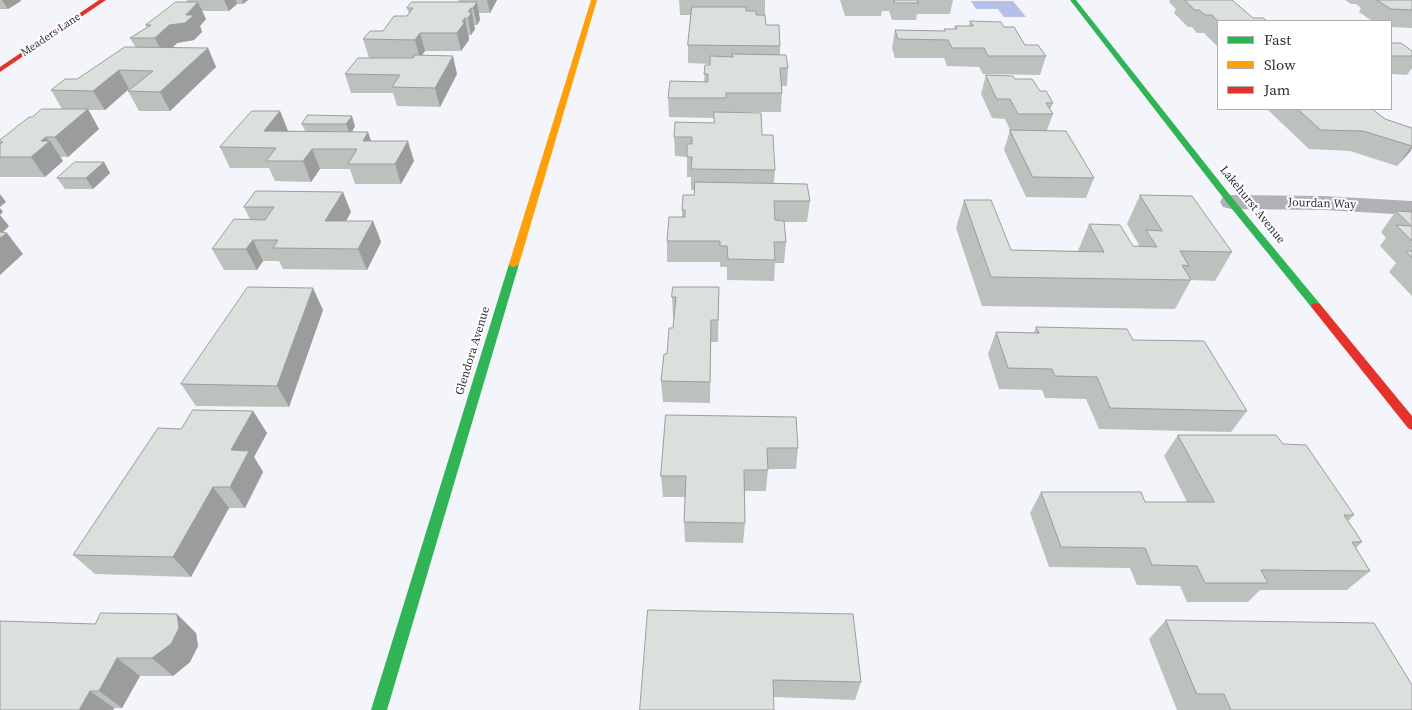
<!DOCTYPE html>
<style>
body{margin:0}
#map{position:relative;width:1412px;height:710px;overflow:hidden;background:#f4f5fb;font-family:"Source Serif 4",serif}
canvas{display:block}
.legend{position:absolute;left:1217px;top:20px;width:175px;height:90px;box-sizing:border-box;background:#fff;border:1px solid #acadb1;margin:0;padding:6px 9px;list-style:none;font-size:15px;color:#2f323c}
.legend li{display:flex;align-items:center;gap:10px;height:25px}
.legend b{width:25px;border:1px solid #acadb1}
</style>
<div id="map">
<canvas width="1412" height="710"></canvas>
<ul class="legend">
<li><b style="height:6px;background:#30b455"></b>Fast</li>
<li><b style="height:6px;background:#ff9f0a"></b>Slow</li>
<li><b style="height:6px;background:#e5322d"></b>Jam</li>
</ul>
</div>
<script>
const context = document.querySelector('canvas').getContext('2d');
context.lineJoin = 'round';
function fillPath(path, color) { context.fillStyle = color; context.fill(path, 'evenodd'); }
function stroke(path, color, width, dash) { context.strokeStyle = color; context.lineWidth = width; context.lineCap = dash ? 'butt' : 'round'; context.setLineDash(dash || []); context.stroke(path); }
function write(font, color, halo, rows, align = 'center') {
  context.font = font + ' "Source Serif 4",serif'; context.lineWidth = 4; context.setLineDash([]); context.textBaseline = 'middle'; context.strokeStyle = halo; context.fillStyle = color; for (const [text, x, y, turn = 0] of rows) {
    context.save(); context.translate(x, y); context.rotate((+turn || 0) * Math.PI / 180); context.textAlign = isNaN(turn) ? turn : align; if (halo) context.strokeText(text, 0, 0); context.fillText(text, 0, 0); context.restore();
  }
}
fillPath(new Path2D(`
 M971,1H1013L1026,17H1004L998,9H976Z`), '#b6c0e7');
fillPath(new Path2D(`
 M1231,195L1324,196L1412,201V215L1324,210L1231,209L1223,207L1220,202L1223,197Z`), '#b1b2b5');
fillPath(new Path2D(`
 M1070,0H1076L1234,200L1320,304L1321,306L1320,308H1312L1228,204Z
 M514,261L519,264L387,710H371L509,264Z`), '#30b455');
fillPath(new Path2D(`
 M591,0H597L519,264L514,267L510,266L509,264Z`), '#ff9f0a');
fillPath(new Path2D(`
 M99,0H106L0,72V67Z
 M1316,303L1320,304L1412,416V430L1408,428L1312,308L1311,306L1312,304Z`), '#e5322d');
fillPath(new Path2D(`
 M0,0H20L21,1L8,9H0Z
 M187,0H248L243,4H237L229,11H202L206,19L200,26L202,32L194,40L177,43L172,48H208L216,67L170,111H139L128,91L131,89H129L105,110H88L99,129L68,157H60L63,161L45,177H0V140L32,117L62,109L51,90L77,79L136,48L130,38L147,27L146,25L187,2Z
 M458,0H497L490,13H479L480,20L477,25H474L475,29L471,35H469V40L461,51H425L422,55L457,74L440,107L397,106L393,93H351L345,74L414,58H369L363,39L383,31L407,16L409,14L407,8L459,2Z
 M679,0H765V15L766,25L780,46V54L788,68L787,86H782V93L781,112H726L762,135L775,170L774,183L810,201L807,222H784L786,242L784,263H775L774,281L727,280V267H720V262H667V241L682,217V210L694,195V190H691V177H687V157L675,156L674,137L714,123V118L669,117L668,98L704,82L705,65H710V64L688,63V45L691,15H680Z
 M840,0H953L950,14H917L916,20H892L889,11H882L881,16H845Z
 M1170,0H1232L1218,21V47L1204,33H1197L1192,27H1188L1174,13L1176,9L1169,2Z
 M1345,0H1412V28L1391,27V21H1372L1359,12L1361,8L1356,4H1351Z
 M970,21L1004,27L1025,45L1046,56L1040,75L983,74L979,67L947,66L944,58H895L892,48L895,30L944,31V29H954L955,26H969Z
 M1391,43L1412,51V68L1407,75L1391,74Z
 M986,75L1015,79L1040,91L1053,103L1050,110L1053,114L1047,130L1094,178L1086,198L1026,197L1004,150L1010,130L1005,119L992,118L981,94Z
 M1267,109H1372L1385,119L1412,128V148L1397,166L1350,151L1309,149Z
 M280,111L288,131H305L302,124L308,115L355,126L352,132L414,161L401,184H355L350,169H320L311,182L275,181L269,168H230L220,147Z
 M104,162L110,173L93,189H65L57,178Z
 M256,191L351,212L346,221H373L381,242L367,270L283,269L279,261H263L257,270H224L212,249L250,219L244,207Z
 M1140,195L1232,252L1215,281L1191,280L1175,309L982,306L956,228L964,200L1011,250L1078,251L1089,224L1133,246H1139V245L1127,224Z
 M1396,211L1412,212V296L1389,272L1396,263L1380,246L1386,238L1381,232Z
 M719,287L718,342H711L710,403L663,402L661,381L673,328L674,318H673L672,297Z
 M323,310L289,407L196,406L181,384Z
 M1036,327L1133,340L1247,411L1231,432L1099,429L1086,399L1045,398L1042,390L999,389L988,354L996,332L1034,333Z
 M253,411L267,433L254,457L263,472L245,508H229L191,577L95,574L73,555L181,429Z
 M666,415L798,448L796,469H768L766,491H744L745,523L743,543L685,542L684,522L685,497H663L661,476Z
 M1178,435L1283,444L1354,515L1348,521L1362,542L1356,548L1370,571L1347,590H1260L1248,602H1187L1180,586L1137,585L1130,568L1049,567L1030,513L1041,492L1145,502H1187L1164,456Z
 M648,610L861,682L855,700L774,697Z
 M1166,620L1412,710H1177L1149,639Z
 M0,621L196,633L198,646L190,662L173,676H140L122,708H114L113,710Z`), '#bdc1be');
fillPath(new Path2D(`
 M2,0H20L21,1L8,9Z
 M224,0H236L237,4L229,11Z
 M242,0H248L243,4Z
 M487,0H497L490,13Z
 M198,2L206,19L200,26L202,32L194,40L177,43L164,56L155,38L169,25L186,15Z
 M477,2L480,20L477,25L473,8Z
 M471,8L475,29L471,35L468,18V12Z
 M465,18L469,40L461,51L457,33Z
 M420,33L425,51L420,58L415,40Z
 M208,48L216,67L170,111L160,92Z
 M453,56L457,74L440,107L435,88Z
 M119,70L129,89L105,110L93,91Z
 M88,109L99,129L68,157L55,137Z
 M280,111L288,131L274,148L264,131Z
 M352,116L355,126L350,135L346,124Z
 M368,132L375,152L363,141Z
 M46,137L49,142L50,141L63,161L45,177L31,157L41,141Z
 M408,141L414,161L401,184L395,164Z
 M1412,146V148L1410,152L1397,166Z
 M312,149L320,169L311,182L303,161Z
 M104,162L110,173L93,189L86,178Z
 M343,192L351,212L334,242L325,221Z
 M0,194L6,202L0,207Z
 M0,208L3,212L0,215L9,226L3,232L5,234L7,233L23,254L0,275Z
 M373,221L381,242L367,270L358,249Z
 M253,240L263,261L257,270L246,249Z
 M313,288L323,310L289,407L277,386Z
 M253,411L267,433L254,457L263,472L245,508L230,487L231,450Z
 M213,487L229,508L191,577L173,557Z
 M177,614L196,633L198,646L190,662L173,676L152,658Z
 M117,658L140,676L122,708L99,691Z
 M90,691L114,708L113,710H79Z`), '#9a9d9b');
const building = new Path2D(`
 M894,0H917L919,3H895Z
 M1185,0H1232L1253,18H1263L1267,21H1218L1212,15H1205L1199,10H1195Z
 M1377,0H1412V10L1391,9Z
 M176,2H198L186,15H194L185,23L169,25L155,38H130L151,25H146Z
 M412,2H477L473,8H471L468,12H472L468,18H465L462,22H465L457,33H420L415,40L363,39L370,31H383L394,16H407L413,8H407Z
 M692,7H746V11H756V15H765L766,25H779L780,46L688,45Z
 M970,21L1001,22L1004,27H1014L1025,45H1038L1046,56H988L984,48H952L948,40L898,39L895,30L945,31L944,29H957L955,26H973Z
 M1391,43H1401L1412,51V56H1391Z
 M125,47L208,48L160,92L128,91L153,71L119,70L93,91L51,90L65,79H77Z
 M732,54L786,55L788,68H780L782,93H726V98H668L670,81L708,82V74H704L705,65H710V56L733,57Z
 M415,55L453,56L435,88L392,87L400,75L345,74L358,58H413Z
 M986,75L1013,76L1015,79H1032L1040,91H1046L1053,103H1046L1053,114H1018L1010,99H997Z
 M42,109H88L55,137H46L41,141H50L31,157H0V144L3,142H0V140L29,117H32Z
 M1298,109H1372L1385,119L1412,128V146L1363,131L1321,130Z
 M252,111H280L264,131L368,132L363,141H408L395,164H348L357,149H312L303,161H266L276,148L220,147Z
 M714,112L761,113L762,135H773L775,170L691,169L692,157H687V144H692V137H674L675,122L714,123Z
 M308,115L352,116L346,124H302Z
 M1010,130L1066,131L1094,178L1033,177Z
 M75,162H104L86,178H57Z
 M695,182L807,184L810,201H774L775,220L784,221L786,242H774L775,260L728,259L727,246H720V241H667L669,217H685V210H682L683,195H694Z
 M256,191L343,192L325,221H373L358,249L273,248L278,240H253L246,249H212L234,219L265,220L274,207H244Z
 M1140,195L1192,196L1232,252L1180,251L1189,266L1182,265L1191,280L991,277L964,200H991L1011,250L1104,252L1089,224L1120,225L1133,246L1157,247L1146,230L1162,231Z
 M1396,211L1412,212V241L1396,225L1411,226Z
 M0,232L7,233L0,238Z
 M1406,251H1412V257Z
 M248,287L313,288L277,386L181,384Z
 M673,287H719L718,320H711L710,382L661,381L664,354H667L669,328H673L676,297H672Z
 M1036,327L1127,329L1133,340L1204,341L1247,411L1110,408L1097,377L1055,376L1052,369L1008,368L996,332L1039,333Z
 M193,410L253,411L231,450L249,451L230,487H213L173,557L73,555L158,428L181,429Z
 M666,415L796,417L798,448H767L768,470H744L745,523L684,522L686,476H661Z
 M1178,435H1276L1283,444L1306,445L1354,515H1344L1362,542H1352L1370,571L1261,570L1268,583H1205L1197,566L1152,565L1145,548L1061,547L1041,492H1141L1145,502H1214Z
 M648,610L853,614L861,682L773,680L774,710H640Z
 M101,613L177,614L179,628L171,644L152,658H117L99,691H90L79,710H0V621L95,624Z
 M1166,620L1374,623L1412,685V710H1231L1224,694H1197Z`);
fillPath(building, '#dce0dd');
stroke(building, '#9a9d9b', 1);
write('11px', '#2f323c', '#fff', [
 ["Meaders Lane",51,35,-34]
]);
write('12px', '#2f323c', '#fff', [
 ["Jourdan Way",1322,204,2],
 ["Lakehurst Avenue",1252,205,51],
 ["Glendora Avenue",473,351,-73]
]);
</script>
